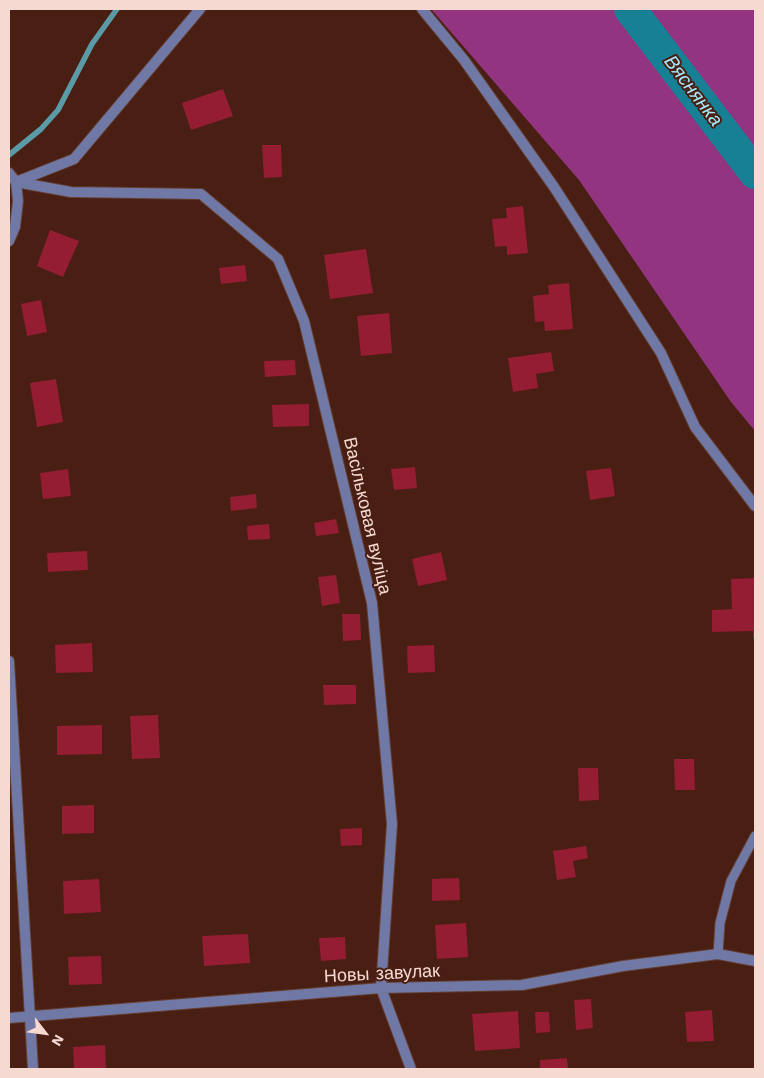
<!DOCTYPE html>
<html>
<head>
<meta charset="utf-8">
<style>
	body { margin:0 }
	#map { position:relative; width:764px; height:1078px; overflow:hidden; background:#491f13; font-family:"Work Sans",sans-serif }
	canvas { display:block }
	.frame { position:absolute; inset:0; border:10px solid #f6d9d1; pointer-events:none }
	.north { position:absolute; left:20px; top:1008px; width:50px; height:50px; -webkit-text-stroke:4px #491f13; paint-order:stroke; rotate:120deg; font-size:14px; font-weight:700; line-height:20px; text-align:center; color:#f6d9d1 }
	.north::after { content:''; display:block; margin:auto; width:18px; height:22px; background:#f6d9d1; clip-path:polygon(50% 0,100% 100%,50% 72%,0 100%) }
</style>
</head>
<body>
<div id="map">
<canvas width="764" height="1078"></canvas>
<div class="frame"></div>
<div class="north">N</div>
</div>
<script>
const context = document.querySelector('canvas').getContext('2d');
context.lineJoin = 'round';
function paint(path, color) { context.fillStyle = color; context.fill(path, 'evenodd'); }
const shape = rows => new Path2D(rows.map(r => 'M' + r).join(''));
function trace(path, color, width, dash) { context.strokeStyle = color; context.lineWidth = width; context.lineCap = dash ? 'butt' : 'round'; context.setLineDash(dash || []); context.stroke(path); }
function drawText(font, color, halo, rows, align = 'center') {
  context.font = font + ' "Work Sans",sans-serif'; context.lineWidth = 4; context.setLineDash([]); context.textBaseline = 'middle'; context.strokeStyle = halo; context.fillStyle = color; for (const [text, x, y, turn = 0] of rows) {
    context.save(); context.translate(x, y); context.rotate((+turn || 0) * Math.PI / 180); context.textAlign = isNaN(turn) ? turn : align; if (halo) context.strokeText(text, 0, 0); context.fillText(text, 0, 0); context.restore();
  }
}
paint(shape([
	[431,9,755,9,755,431,731,402,579,180]
]), '#92347f');
trace(shape([
	[9,155,41,129,58,110,92,44,117,9]
]), '#5b9ba7', 5.5);
trace(shape([
	[630,9,755,173]
]), '#188095', 32);
paint(shape([
	[223,89,233,116,191,130,182,103],
	[262,145,281,145,282,177,264,178],
	[523,206,528,253,507,255,507,246,495,247,492,219,507,218,506,208],
	[50,230,79,241,63,277,37,266],
	[366,249,373,293,330,299,324,255],
	[245,265,247,281,221,284,219,268],
	[569,283,573,329,545,331,544,321,535,322,533,296,549,294,548,285],
	[41,300,47,332,27,336,21,304],
	[389,313,392,353,361,356,357,316],
	[551,352,554,371,536,374,538,388,513,392,508,358],
	[295,360,296,375,265,377,264,361],
	[56,379,63,422,37,427,30,383],
	[309,404,309,426,273,427,272,405],
	[415,467,417,488,394,490,391,469],
	[611,468,615,496,590,500,586,471],
	[68,469,71,496,43,499,40,473],
	[256,494,257,508,231,511,230,497],
	[336,519,339,533,316,536,314,523],
	[269,524,270,539,248,540,247,526],
	[87,551,88,570,48,572,47,553],
	[441,552,447,580,418,586,412,559],
	[336,575,340,603,322,606,318,577],
	[755,578,755,639,753,639,753,631,712,632,712,610,732,609,731,579],
	[342,614,360,614,361,640,343,641],
	[92,643,93,672,56,673,55,645],
	[434,645,435,672,408,673,407,646],
	[323,685,356,685,356,704,324,705],
	[158,715,160,758,132,759,130,716],
	[102,725,102,754,57,755,57,726],
	[674,759,694,759,695,790,675,790],
	[578,768,598,768,599,800,579,801],
	[94,805,94,833,62,834,62,806],
	[362,828,362,845,341,846,340,829],
	[586,846,588,858,573,861,576,877,557,880,553,851],
	[459,878,460,900,432,901,432,879],
	[99,879,101,912,64,914,63,881],
	[466,923,468,957,437,959,435,925],
	[248,934,250,963,204,966,202,936],
	[345,937,346,959,321,961,319,938],
	[101,956,102,984,69,985,68,957],
	[591,999,593,1028,576,1030,574,1000],
	[712,1010,714,1041,687,1042,685,1012],
	[518,1011,520,1048,475,1051,472,1014],
	[535,1012,549,1012,550,1032,536,1033],
	[105,1045,106,1069,74,1069,73,1047],
	[567,1058,568,1069,540,1069,540,1060]
]), '#941c33');
const lane = shape([
	[718,954,720,923,731,881,755,836]
]);
const street = shape([
	[422,9,464,60,554,187,661,353,695,427,755,506],
	[9,173,16,182],
	[16,182,71,192,201,194,278,259,304,321,372,603,392,824,381,988,411,1069],
	[16,182,74,159,200,9],
	[9,241,15,227,18,201,16,182],
	[9,661,33,1069],
	[9,1018,381,988,522,985,623,966,718,954,755,961]
]);
trace(lane, '#653d31', 11);
trace(street, '#653d31', 12);
trace(lane, '#7078a5', 9);
trace(street, '#7078a5', 10);
drawText('18px', '#f6d9d1', '#491f13', [
	["Васільковая вуліца",367,516,77],
	["Новы завулак",382,974,-3]
]);
drawText('italic 19px', '#a6ecfe', '#491f13', [
	["Вяснянка",693,91,53]
]);
</script>
</body>
</html>
